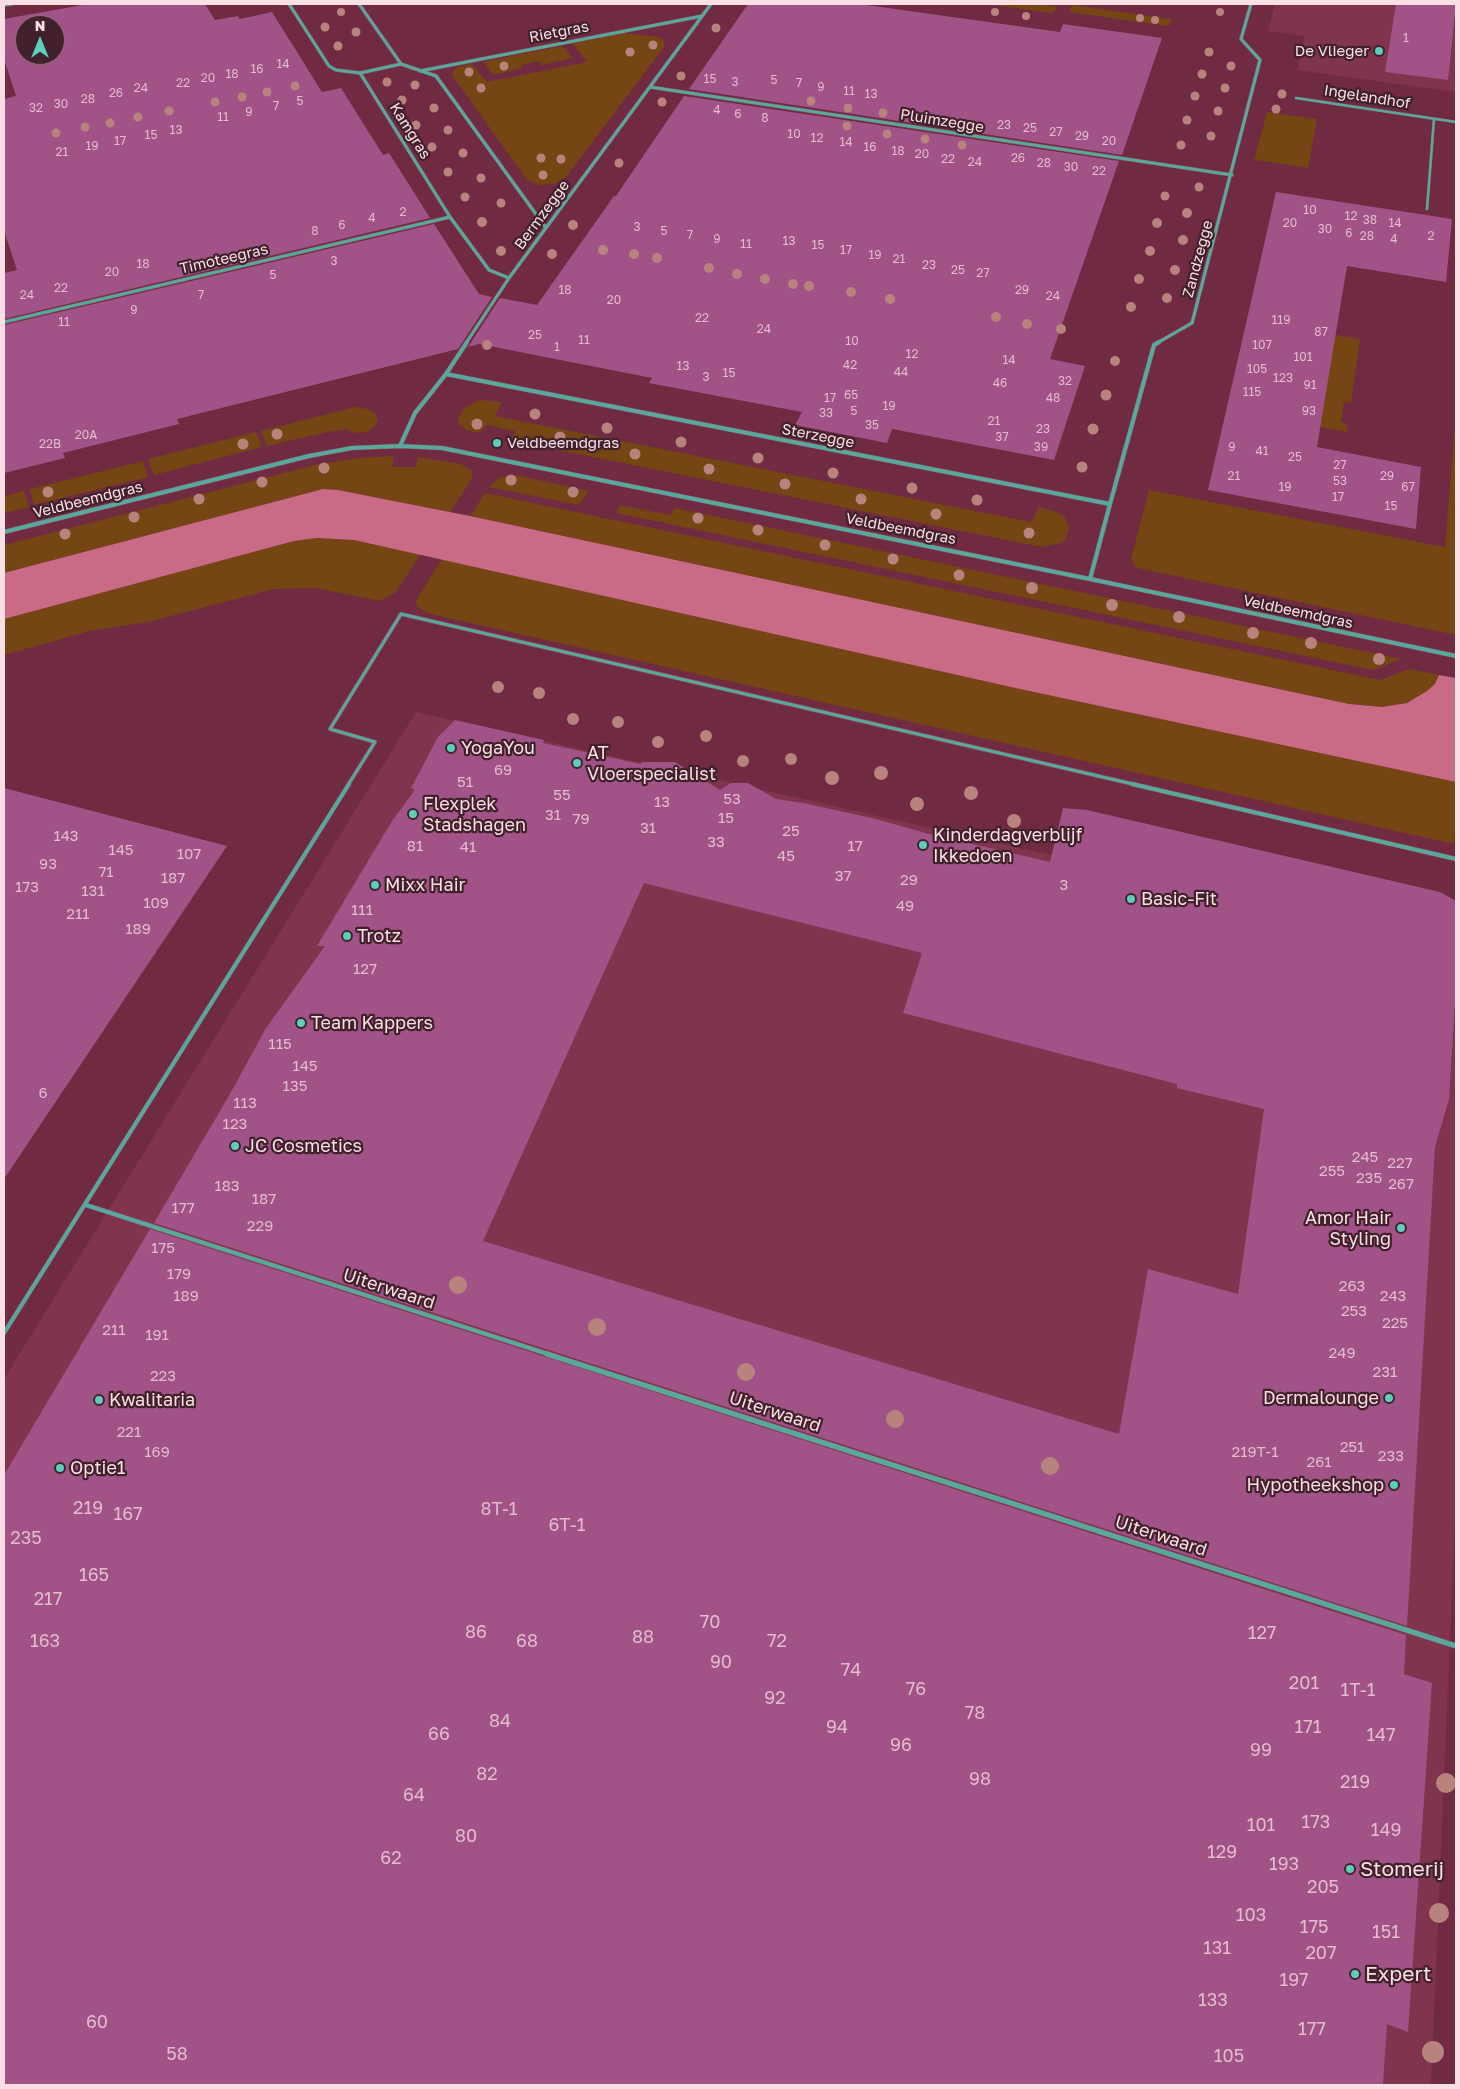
<!DOCTYPE html>
<html>
<head>
<meta charset="utf-8">
<style>
	body { margin:0 }
	#map { position:relative; width:1460px; height:2089px; overflow:hidden; background:#702a42; font-family:"Golos Text",sans-serif }
	canvas { display:block }
	.frame { position:absolute; inset:0; border:5px solid #fadfe5; pointer-events:none }
	.north { position:absolute; left:15px; top:15px; width:50px; height:50px; box-sizing:border-box; background:#41212b; border:1px solid #8b6d75; border-radius:50%; rotate:0deg; font-size:14px; font-weight:700; line-height:20px; text-align:center; color:#fadfe5 }
	.north::after { content:''; display:block; margin:auto; width:18px; height:22px; background:#5bcebc; clip-path:polygon(50% 0,100% 100%,50% 72%,0 100%) }
</style>
</head>
<body>
<div id="map">
<canvas width="1460" height="2089"></canvas>
<div class="frame"></div>
<div class="north">N</div>
</div>
<script>
const context = document.querySelector('canvas').getContext('2d');
context.lineJoin = 'round';
function paint(path, color) { context.fillStyle = color; context.fill(path, 'evenodd'); }
const shape = rows => new Path2D(rows.map(r => 'M' + r).join(''));
function trace(path, color, width, dash) { context.strokeStyle = color; context.lineWidth = width; context.lineCap = dash ? 'butt' : 'round'; context.setLineDash(dash || []); context.stroke(path); }
function drawText(font, color, halo, rows, align = 'center') {
  context.font = font + ' "Golos Text",sans-serif'; context.lineWidth = 4.5; context.setLineDash([]); context.textBaseline = 'middle'; context.strokeStyle = halo; context.fillStyle = color; for (const [text, x, y, turn = 0] of rows) {
    context.save(); context.translate(x, y); context.rotate((+turn || 0) * Math.PI / 180); context.textAlign = isNaN(turn) ? turn : align; if (halo) context.strokeText(text, 0, 0); context.fillText(text, 0, 0); context.restore();
  }
}
paint(shape([
	[1275,4,1456,4,1456,92,1297,70,1305,36,1268,31],
	[416,712,1456,946,1456,1497,1431,2085,4,2085,4,1379]
]), '#80344e');
paint(shape([
	[986,4,1039,4,1057,7,1054,12,1051,13],
	[1072,5,1170,19,1172,20,1170,25,1168,26,1069,12],
	[624,33,658,37,664,41,664,47,566,177,554,184,539,185,527,180,452,75,453,71,457,67,472,64,487,82,587,62,572,43],
	[562,46,573,58,542,65,539,61,521,65,523,68,493,75,483,62],
	[1267,112,1317,119,1308,168,1254,160],
	[1335,335,1360,339,1351,403,1344,402,1341,422,1347,424,1347,432,1320,427],
	[480,400,502,402,495,416,1031,522,1039,507,1060,513,1066,519,1069,528,1066,539,1061,543,1041,547,513,441,511,439,516,432,514,431,487,425,479,433,466,430,459,424,458,418,467,406],
	[355,407,368,409,376,414,378,420,374,427,366,432,355,433,347,429,328,432,267,446,261,431],
	[1456,413,1456,635,1137,568,1131,559,1149,490,1445,547],
	[256,432,262,447,154,475,148,459],
	[394,456,392,467,416,467,418,457,461,464,472,471,472,479,450,512,338,490,319,490,4,573,4,545,319,464,358,458],
	[143,461,148,477,34,505,30,489],
	[515,475,589,491,579,505,489,487,500,477],
	[24,491,29,507,4,513,4,496],
	[485,493,1380,680,1409,669,1439,675,1435,684,1427,691,1407,703,1382,707,1349,704,470,516],
	[620,505,670,515,675,508,1402,659,1373,670,616,513],
	[317,538,354,540,421,554,395,593,380,601,316,588,274,589,148,622,90,631,4,655,4,619,294,541],
	[442,559,1020,689,1456,782,1456,825,1454,844,426,613,418,607,416,603,418,597]
]), '#754513');
paint(shape([
	[323,489,338,490,470,516,1349,704,1382,707,1407,703,1427,691,1435,684,1439,675,1456,678,1456,782,1020,689,354,540,317,538,294,541,4,619,4,573]
]), '#c96a87');
paint(shape([
	[88,4,205,4,215,20,238,16,240,19,272,12,322,92,341,88,383,155,389,153,430,218,4,319,4,273,17,270,4,231,4,99,16,96,4,59,4,19],
	[25,25,55,25,55,55,25,55],
	[748,4,859,4,1060,32,1063,24,1162,38,1122,155,689,89],
	[1396,4,1456,4,1448,80,1385,72],
	[684,96,1119,161,1050,359,1085,366,1054,460,892,429,887,443,795,425,802,412,649,383,652,378,479,344,468,347,500,298,537,305,614,196,616,196],
	[1276,192,1452,219,1446,282,1347,266,1317,447,1421,467,1416,529,1208,490],
	[434,224,479,294,492,297,458,349,177,419,179,424,63,453,65,458,4,473,4,325],
	[455,720,544,740,543,743,641,764,642,762,675,762,720,790,731,783,748,783,776,799,803,803,876,819,925,833,1050,862,1063,808,1087,810,1440,892,1456,901,1456,988,1449,1099,1435,1147,1407,1626,154,1223,230,1094,266,1028,325,946,317,946,392,821,415,790,411,788,438,737],
	[644,883,922,953,903,1013,1177,1084,1177,1088,1264,1109,1238,1294,1148,1269,1119,1434,483,1241],
	[4,788,227,846,4,1179],
	[150,1229,1406,1635,1404,1674,1432,1683,1408,2032,1387,2024,1383,2085,4,2085,4,1475]
]), '#a15287');
const laneFar3 = shape([
	[1296,98,1456,122],
	[1427,209,1434,119]
]);
const laneFar2 = shape([
	[348,785,375,742,330,729,401,614,1137,785]
]);
const laneFar1 = shape([
	[1132,784,1456,859],
	[86,1205,551,1355],
	[4,1333,349,784]
]);
const lane = shape([
	[547,1354,1456,1646]
]);
const streetFar1 = shape([
	[289,4,329,66,336,70,360,73,450,217,489,270,509,278],
	[359,4,401,64,436,76,546,228],
	[4,5,12,4],
	[420,71,702,16],
	[360,73,401,64],
	[650,87,1232,175],
	[4,322,450,217],
	[466,343,509,278,711,4],
	[1157,343,1192,323,1260,60,1241,39,1251,4]
]);
const street = shape([
	[446,374,1110,504,1090,579],
	[400,446,415,413,446,374,467,342],
	[1110,504,1154,345,1159,342],
	[4,532,309,456,352,448,400,446,442,448,1090,579,1456,656]
]);
trace(laneFar3, '#894b5f', 3);
trace(laneFar2, '#894b5f', 4.5);
trace(laneFar1, '#894b5f', 5);
trace(lane, '#894b5f', 6);
trace(streetFar1, '#894b5f', 4);
trace(street, '#894b5f', 5);
trace(laneFar3, '#58a89b', 2.5);
trace(laneFar2, '#58a89b', 3);
trace(laneFar1, '#58a89b', 4);
trace(lane, '#58a89b', 5);
trace(streetFar1, '#58a89b', 3);
trace(street, '#58a89b', 4);
context.fillStyle = '#b8837c';
for (const [x, y, r] of [
	[341,12,4],
	[995,12,4],
	[1220,12,4],
	[1026,16,4],
	[1140,18,4],
	[1155,20,4],
	[325,27,4.5],
	[716,28,4.5],
	[356,32,4.5],
	[653,45,4.5],
	[338,46,4.5],
	[630,52,4.5],
	[1209,52,4.5],
	[504,66,4.5],
	[1231,66,4.5],
	[469,72,4.5],
	[1202,74,4.5],
	[681,76,4.5],
	[387,82,4.5],
	[415,85,4.5],
	[295,86,4.5],
	[481,88,4.5],
	[1225,88,4.5],
	[267,92,4.5],
	[1282,94,4.5],
	[1195,96,4.5],
	[242,97,4.5],
	[402,100,4.5],
	[811,101,4.5],
	[215,102,4.5],
	[662,102,4.5],
	[434,108,4.5],
	[848,108,4.5],
	[1276,109,4.5],
	[169,111,4.5],
	[1218,111,4.5],
	[883,113,4.5],
	[138,117,4.5],
	[919,118,4.5],
	[1187,120,4.5],
	[110,123,4.5],
	[416,125,4.5],
	[847,126,4.5],
	[85,127,4.5],
	[448,130,4.5],
	[56,133,4.5],
	[887,134,4.5],
	[1211,136,4.5],
	[925,139,4.5],
	[962,145,4.5],
	[1181,145,4.5],
	[432,147,4.5],
	[463,153,4.5],
	[541,158,4.5],
	[561,159,4.5],
	[619,163,4.5],
	[448,172,4.5],
	[543,175,4.5],
	[481,178,4.5],
	[1199,187,4.5],
	[1165,196,4.5],
	[465,197,4.5],
	[501,203,4.5],
	[1187,213,5],
	[482,222,5],
	[1157,223,5],
	[573,225,5],
	[1183,240,5],
	[603,250,5],
	[501,251,5],
	[1150,251,5],
	[552,254,5],
	[634,254,5],
	[657,258,5],
	[709,268,5],
	[1175,270,5],
	[737,274,5],
	[765,279,5],
	[1139,279,5],
	[793,284,5],
	[809,286,5],
	[851,292,5],
	[1167,298,5],
	[890,299,5],
	[1131,307,5],
	[996,317,5],
	[1027,324,5],
	[1061,329,5],
	[487,345,5],
	[1115,361,5],
	[1106,395,5.5],
	[535,414,5.5],
	[477,424,5.5],
	[607,428,5.5],
	[1093,429,5.5],
	[277,434,5.5],
	[560,437,5.5],
	[681,442,5.5],
	[243,444,5.5],
	[635,454,5.5],
	[758,458,5.5],
	[1082,467,5.5],
	[324,468,5.5],
	[709,469,5.5],
	[833,473,5.5],
	[511,480,5.5],
	[262,482,5.5],
	[785,484,5.5],
	[912,488,5.5],
	[48,492,5.5],
	[573,492,5.5],
	[199,499,5.5],
	[861,499,5.5],
	[977,500,5.5],
	[936,514,5.5],
	[134,517,5.5],
	[698,518,5.5],
	[758,530,5.5],
	[1029,533,5.5],
	[65,534,5.5],
	[825,545,5.5],
	[893,559,5.5],
	[959,575,5.5],
	[1032,588,6],
	[1112,605,6],
	[1179,617,6],
	[1253,633,6],
	[1311,643,6],
	[1379,659,6],
	[498,687,6],
	[539,693,6],
	[573,719,6],
	[618,722,6],
	[706,736,6],
	[658,742,6],
	[791,759,6],
	[743,761,6],
	[881,773,7],
	[832,778,7],
	[971,793,7],
	[917,804,7],
	[1014,821,7],
	[458,1285,9],
	[597,1327,9],
	[746,1372,9],
	[895,1419,9],
	[1050,1466,9],
	[1446,1783,10],
	[1439,1913,10],
	[1433,2052,11]
]) { context.beginPath(); context.arc(x, y, r, 0, 2 * Math.PI); context.fill(); }
for (const [x, y, r, color] of [
	[1379,51,5,"#5bcebc"],
	[497,443,5,"#5bcebc"],
	[451,748,5,"#5bcebc"],
	[577,763,5,"#5bcebc"],
	[413,814,5,"#5bcebc"],
	[923,845,5,"#5bcebc"],
	[375,885,5,"#5bcebc"],
	[1131,899,5,"#5bcebc"],
	[347,936,5,"#5bcebc"],
	[301,1023,5,"#5bcebc"],
	[235,1146,5,"#5bcebc"],
	[1401,1228,5,"#5bcebc"],
	[1389,1398,5,"#5bcebc"],
	[99,1400,5,"#5bcebc"],
	[60,1468,5,"#5bcebc"],
	[1394,1485,5,"#5bcebc"],
	[1350,1869,5,"#5bcebc"],
	[1355,1974,5,"#5bcebc"]
]) { const dot = new Path2D(); dot.arc(x, y, r, 0, 2 * Math.PI); context.fillStyle = color; context.fill(dot); trace(dot, '#41212b', 2); }
drawText('12px', '#e4bcce', null, [
	["1",1406,38],
	["14",283,64],
	["16",257,69],
	["18",232,74],
	["20",208,78],
	["15",710,79],
	["5",774,80],
	["3",735,82],
	["22",183,83],
	["7",799,83],
	["9",821,87],
	["24",141,88],
	["11",849,91],
	["26",116,93],
	["13",871,94],
	["28",88,99],
	["5",300,101],
	["30",61,104],
	["7",276,106],
	["32",36,108],
	["4",717,110],
	["9",249,112],
	["6",738,114],
	["11",223,117],
	["8",765,118],
	["23",1004,125],
	["25",1030,128],
	["13",176,130],
	["27",1056,132],
	["10",794,134],
	["15",151,135],
	["29",1082,136],
	["12",817,138],
	["17",120,141],
	["20",1109,141],
	["14",846,142],
	["19",92,146],
	["16",870,147],
	["18",898,151],
	["21",62,152],
	["20",922,154],
	["26",1018,158],
	["22",948,159],
	["24",975,162],
	["28",1044,163],
	["30",1071,167],
	["22",1099,171],
	["10",1310,210],
	["2",403,212],
	["12",1351,216],
	["4",372,218],
	["38",1370,220],
	["20",1290,223],
	["14",1395,223],
	["6",342,225],
	["3",637,227],
	["30",1325,229],
	["8",315,231],
	["5",664,231],
	["6",1349,233],
	["7",690,235],
	["28",1367,236],
	["2",1431,236],
	["9",717,239],
	["4",1394,239],
	["13",789,241],
	["11",746,244],
	["15",818,245],
	["17",846,250],
	["19",875,255],
	["21",899,259],
	["3",334,261],
	["18",143,264],
	["23",929,265],
	["25",958,270],
	["20",112,272],
	["27",983,273],
	["5",273,275],
	["22",61,288],
	["18",565,290],
	["29",1022,290],
	["24",27,295],
	["7",201,295],
	["24",1053,296],
	["20",614,300],
	["9",134,310],
	["22",702,318],
	["119",1281,320],
	["11",64,322],
	["24",764,329],
	["87",1321,332],
	["25",535,335],
	["11",584,340],
	["10",852,341],
	["107",1262,345],
	["1",557,347],
	["12",912,354],
	["101",1303,357],
	["14",1009,360],
	["42",850,365],
	["13",683,366],
	["105",1257,369],
	["44",901,372],
	["15",729,373],
	["3",706,377],
	["123",1283,378],
	["32",1065,381],
	["46",1000,383],
	["91",1310,385],
	["115",1252,392],
	["65",851,395],
	["17",830,398],
	["48",1053,398],
	["19",889,406],
	["5",854,411],
	["93",1309,411],
	["33",826,413],
	["21",994,421],
	["35",872,425],
	["23",1043,429],
	["20A",86,435],
	["37",1002,437],
	["22B",50,444],
	["39",1041,447],
	["9",1232,447],
	["41",1262,451],
	["25",1295,457],
	["27",1340,465],
	["21",1234,476],
	["29",1387,476],
	["53",1340,481],
	["19",1285,487],
	["67",1408,487],
	["17",1338,497],
	["15",1391,506]
]);
drawText('15px', '#fadfe5', '#41212b', [
	["Rietgras",559,32,-11],
	["Ingelandhof",1367,97,9],
	["Pluimzegge",942,121,9],
	["Kamgras",410,131,58],
	["Bermzegge",542,215,-54],
	["Timoteegras",224,259,-13],
	["Zandzegge",1198,259,-75],
	["Sterzegge",818,436,11],
	["Veldbeemdgras",88,500,-14],
	["Veldbeemdgras",901,529,11],
	["Veldbeemdgras",1298,612,12]
]);
drawText('15px', '#fadfe5', '#41212b', [
	["De Vlieger",1369,51],
	["Veldbeemdgras",507,443,"left"]
], 'right');
drawText('15px', '#e4bcce', null, [
	["69",503,770],
	["51",465,782],
	["55",562,795],
	["53",732,799],
	["13",662,802],
	["31",553,815],
	["15",726,818],
	["79",581,819],
	["31",648,828],
	["25",791,831],
	["143",66,836],
	["33",716,842],
	["81",415,846],
	["17",855,846],
	["41",468,847],
	["145",121,850],
	["107",189,854],
	["45",786,856],
	["93",48,864],
	["71",106,872],
	["37",843,876],
	["187",173,878],
	["29",909,880],
	["3",1064,885],
	["173",27,887],
	["131",93,891],
	["109",156,903],
	["49",905,906],
	["111",362,910],
	["211",78,914],
	["189",138,929],
	["127",365,969],
	["115",280,1044],
	["145",305,1066],
	["135",295,1086],
	["6",43,1093],
	["113",245,1103],
	["123",235,1124],
	["245",1365,1157],
	["227",1400,1163],
	["255",1332,1171],
	["235",1369,1178],
	["267",1401,1184],
	["183",227,1186],
	["187",264,1199],
	["177",183,1208],
	["229",260,1226],
	["175",163,1248],
	["179",179,1274],
	["263",1352,1286],
	["189",186,1296],
	["243",1393,1296],
	["253",1354,1311],
	["225",1395,1323],
	["211",114,1330],
	["191",157,1335],
	["249",1342,1353],
	["231",1385,1372],
	["223",163,1376],
	["221",129,1432],
	["251",1352,1447],
	["169",157,1452],
	["219T-1",1255,1452],
	["233",1391,1456],
	["261",1319,1462]
]);
drawText('18px', '#fadfe5', '#41212b', [
	["YogaYou",461,748],
	["AT",587,753],
	["Vloerspecialist",587,774],
	["Flexplek",423,804],
	["Stadshagen",423,825],
	["Kinderdagverblijf",933,835],
	["Ikkedoen",933,856],
	["Mixx Hair",385,885],
	["Basic-Fit",1141,899],
	["Trotz",357,936],
	["Team Kappers",311,1023],
	["JC Cosmetics",245,1146],
	["Amor Hair",1391,1218,"right"],
	["Styling",1391,1239,"right"],
	["Dermalounge",1379,1398,"right"],
	["Kwalitaria",109,1400],
	["Optie1",70,1468],
	["Hypotheekshop",1384,1485,"right"]
], 'left');
drawText('18px', '#fadfe5', '#41212b', [
	["Uiterwaard",389,1289,18],
	["Uiterwaard",775,1412,18],
	["Uiterwaard",1161,1536,18]
]);
drawText('18px', '#e4bcce', null, [
	["219",88,1508],
	["8T-1",499,1509],
	["167",128,1514],
	["6T-1",567,1525],
	["235",26,1538],
	["165",94,1575],
	["217",48,1599],
	["70",710,1622],
	["86",476,1632],
	["127",1262,1633],
	["88",643,1637],
	["163",45,1641],
	["68",527,1641],
	["72",777,1641],
	["90",721,1662],
	["74",851,1670],
	["201",1304,1683],
	["76",916,1689],
	["1T-1",1358,1690],
	["92",775,1698],
	["78",975,1713],
	["84",500,1721],
	["94",837,1727],
	["171",1308,1727],
	["66",439,1734],
	["147",1381,1735],
	["96",901,1745],
	["99",1261,1750],
	["82",487,1774],
	["98",980,1779],
	["219",1355,1782],
	["64",414,1795],
	["173",1316,1822],
	["101",1261,1825],
	["149",1386,1830],
	["80",466,1836],
	["129",1222,1852],
	["62",391,1858],
	["193",1284,1864],
	["205",1323,1887],
	["103",1251,1915],
	["175",1314,1927],
	["151",1386,1932],
	["131",1217,1948],
	["207",1321,1953],
	["197",1294,1980],
	["133",1213,2000],
	["60",97,2022],
	["177",1312,2029],
	["58",177,2054],
	["105",1229,2056]
]);
drawText('21px', '#fadfe5', '#41212b', [
	["Stomerij",1360,1869],
	["Expert",1365,1974]
], 'left');
</script>
</body>
</html>
